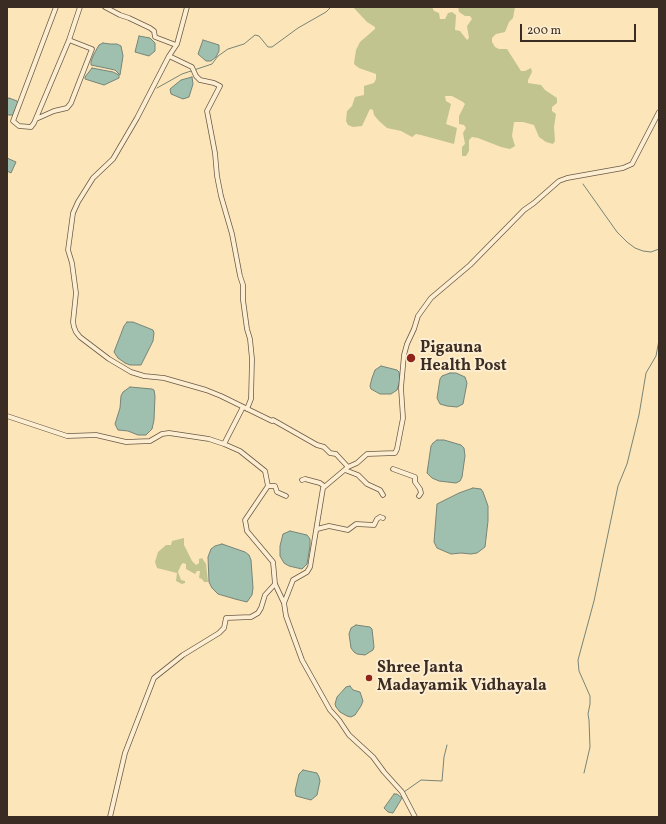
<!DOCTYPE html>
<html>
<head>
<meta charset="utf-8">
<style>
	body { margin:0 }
	#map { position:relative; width:666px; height:824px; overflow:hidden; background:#fce5b8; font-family:Vollkorn,serif }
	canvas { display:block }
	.frame { position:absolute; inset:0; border:8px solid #3a2c22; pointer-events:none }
	.scale { position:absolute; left:520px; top:24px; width:116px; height:18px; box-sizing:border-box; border:2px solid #3a2c22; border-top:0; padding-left:5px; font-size:12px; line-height:14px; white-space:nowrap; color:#3a2c22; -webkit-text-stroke:3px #fdeed1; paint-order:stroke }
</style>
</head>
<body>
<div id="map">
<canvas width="666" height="824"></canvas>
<div class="frame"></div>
<div class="scale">200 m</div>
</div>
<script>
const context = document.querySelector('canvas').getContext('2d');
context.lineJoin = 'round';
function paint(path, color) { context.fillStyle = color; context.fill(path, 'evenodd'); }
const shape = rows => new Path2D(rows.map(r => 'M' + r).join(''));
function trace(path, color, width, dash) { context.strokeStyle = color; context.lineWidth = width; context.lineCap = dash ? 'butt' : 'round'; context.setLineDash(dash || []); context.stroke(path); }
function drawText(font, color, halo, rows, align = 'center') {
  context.font = font + ' Vollkorn,serif'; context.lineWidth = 4; context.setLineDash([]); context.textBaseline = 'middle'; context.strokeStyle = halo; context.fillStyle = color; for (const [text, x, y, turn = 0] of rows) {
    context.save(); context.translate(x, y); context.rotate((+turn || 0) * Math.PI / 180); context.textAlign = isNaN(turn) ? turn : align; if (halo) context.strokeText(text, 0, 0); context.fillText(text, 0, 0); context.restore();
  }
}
paint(shape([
	[353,7,432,7,434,11,439,13,440,19,445,19,448,13,452,12,456,15,455,30,460,31,467,40,469,38,467,26,472,19,470,16,465,16,459,12,458,7,515,7,513,18,509,22,505,32,496,34,492,38,492,42,495,47,499,49,507,49,521,71,525,71,531,68,532,72,528,80,528,83,541,85,545,90,557,98,557,103,552,107,552,111,556,114,554,127,555,141,553,144,546,142,539,137,534,125,523,122,514,122,512,136,515,146,510,149,501,147,478,138,472,137,469,140,469,151,466,156,462,156,462,147,465,144,463,133,466,128,464,125,459,124,459,116,465,104,463,102,452,96,445,96,446,101,451,104,446,124,457,128,454,144,421,135,416,134,412,137,401,131,387,128,379,121,374,115,373,110,370,109,362,126,353,127,348,125,346,121,347,111,352,106,355,97,364,95,364,86,374,83,376,79,376,74,359,68,355,65,354,63,356,50,360,42,375,29,375,27,367,22],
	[184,538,184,545,192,561,196,565,199,563,199,559,202,558,206,564,208,582,204,582,202,579,199,578,200,571,197,571,195,574,186,569,186,564,183,563,181,565,178,572,181,580,185,581,185,583,182,584,176,581,177,573,157,568,155,562,158,552,166,545,171,545,172,541]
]), '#c1c48e');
const water = shape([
	[139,36,150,38,155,43,155,51,149,56,135,52,139,36],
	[203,40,219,45,219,51,216,57,211,61,206,61,198,54,203,40],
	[103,43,110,44,117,44,121,46,123,56,120,75,115,70,91,65,91,61,94,54,99,45,103,43],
	[92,68,113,72,119,75,119,78,104,85,85,79,85,77,92,68],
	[192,77,193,84,189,97,183,99,171,94,170,89,181,80,192,77],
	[9,98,17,101,18,103,15,115,7,115,7,100,9,98],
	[7,158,16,162,11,173,7,171,7,158],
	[127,322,133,322,153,330,154,333,153,341,141,365,130,365,125,363,118,358,114,352,124,326,127,322],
	[381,366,397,370,399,372,400,381,397,390,391,394,380,394,371,389,370,386,372,378,375,370,381,366],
	[450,373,456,373,465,377,467,383,463,404,457,407,447,406,440,404,437,398,440,379,442,376,450,373],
	[130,387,152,389,154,390,155,396,154,420,152,429,146,435,138,435,128,431,118,430,115,424,120,408,121,396,123,392,130,387],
	[437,440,444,440,461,445,464,448,465,456,462,477,460,481,456,483,439,481,432,478,427,473,431,446,433,443,437,440],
	[473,488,481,489,483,492,488,506,488,521,485,547,477,553,471,554,461,553,451,554,437,548,434,542,437,504,459,493,473,488],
	[290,531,307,535,310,539,310,546,307,564,302,569,289,566,284,563,280,556,280,546,283,534,290,531],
	[222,544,245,552,249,555,251,560,253,588,252,595,247,602,235,599,218,594,212,588,209,582,208,557,211,549,215,546,222,544],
	[356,625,370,627,372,629,374,647,373,650,365,655,357,654,354,652,351,648,349,634,351,628,356,625],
	[350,686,353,690,360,692,363,701,361,706,355,715,351,717,347,716,340,712,336,707,335,704,337,697,346,687,350,686],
	[303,770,317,773,319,777,320,781,317,795,311,800,296,796,295,791,299,774,303,770],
	[394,794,397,794,402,798,393,813,388,812,384,808,394,794]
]);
paint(water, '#9fbfaf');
trace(water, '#778477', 1);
trace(shape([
	[194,70,212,64,218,56,228,49,244,44,255,35,259,36,268,47,272,47,298,28,326,12,331,7],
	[157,88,182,74,191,71],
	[583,184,617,232,627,242,635,248,643,251,651,252,659,249],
	[584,773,590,747,589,720,588,714,590,704,590,696,579,671,578,660,594,601,618,486,627,464,639,415,646,373,656,356,659,340],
	[404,792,421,780,442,781,444,757,447,745]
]), '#778477', 1);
const street = shape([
	[56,7,13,121,19,126,31,127,34,123,69,40,80,7],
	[105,7,120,15,129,18,150,28,154,31,155,37,176,45],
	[187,7,177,44,169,56,137,118,113,159,93,178,78,202,73,213,68,250,72,263,76,293,73,322,74,327,76,332,80,337,109,359,131,372,144,376,164,378,206,390,221,396,272,421,273,420,317,445,324,447,330,453,336,454,348,467],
	[169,56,192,67,196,76,200,80,214,83,220,86,207,111,215,153,217,176,221,196,232,234,240,276,243,285,243,300,247,329,250,339,252,359,251,399,247,409],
	[36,119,54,111,67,108,71,103,92,49,69,40],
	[7,416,67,436,96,435,126,442,150,441,162,434,169,433,209,439,224,444,243,407],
	[224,444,240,451,265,471,268,486,245,520,247,531,273,562,275,584,284,603,286,616,302,660,330,710,339,720,349,735,373,757,384,772,402,792,415,817],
	[393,469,415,477,415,482,420,489,421,493,419,496],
	[345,470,358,475,367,484,380,490,383,495],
	[302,480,305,479,320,483,324,486],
	[268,486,275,486,277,492,286,496],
	[317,529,329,526,348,530,356,524,374,525,377,519,380,517,383,518],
	[284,603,293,580,307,572,310,567,323,488,348,467,357,463,367,454,395,453,397,449,403,418,401,388,404,355,407,344,414,329,418,316,431,298,470,265,524,210,534,203,559,181,567,178,623,168,632,164,659,112],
	[110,817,125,753,154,678,183,655,219,633,224,628,226,618,251,617,258,613,261,608,265,595,275,584]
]);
trace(street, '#6a5a48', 5.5);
trace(street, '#fdeed1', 4);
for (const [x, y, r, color] of [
	[411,358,5,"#8f2418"],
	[369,678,4,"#8f2418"]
]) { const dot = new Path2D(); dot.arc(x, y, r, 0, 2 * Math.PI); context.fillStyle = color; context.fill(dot); trace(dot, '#fdeed1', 1.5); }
drawText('bold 16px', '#3a2c22', '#fdeed1', [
	["Pigauna",420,349],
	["Health Post",420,367],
	["Shree Janta",377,669],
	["Madayamik Vidhayala",377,687]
], 'left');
</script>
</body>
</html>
